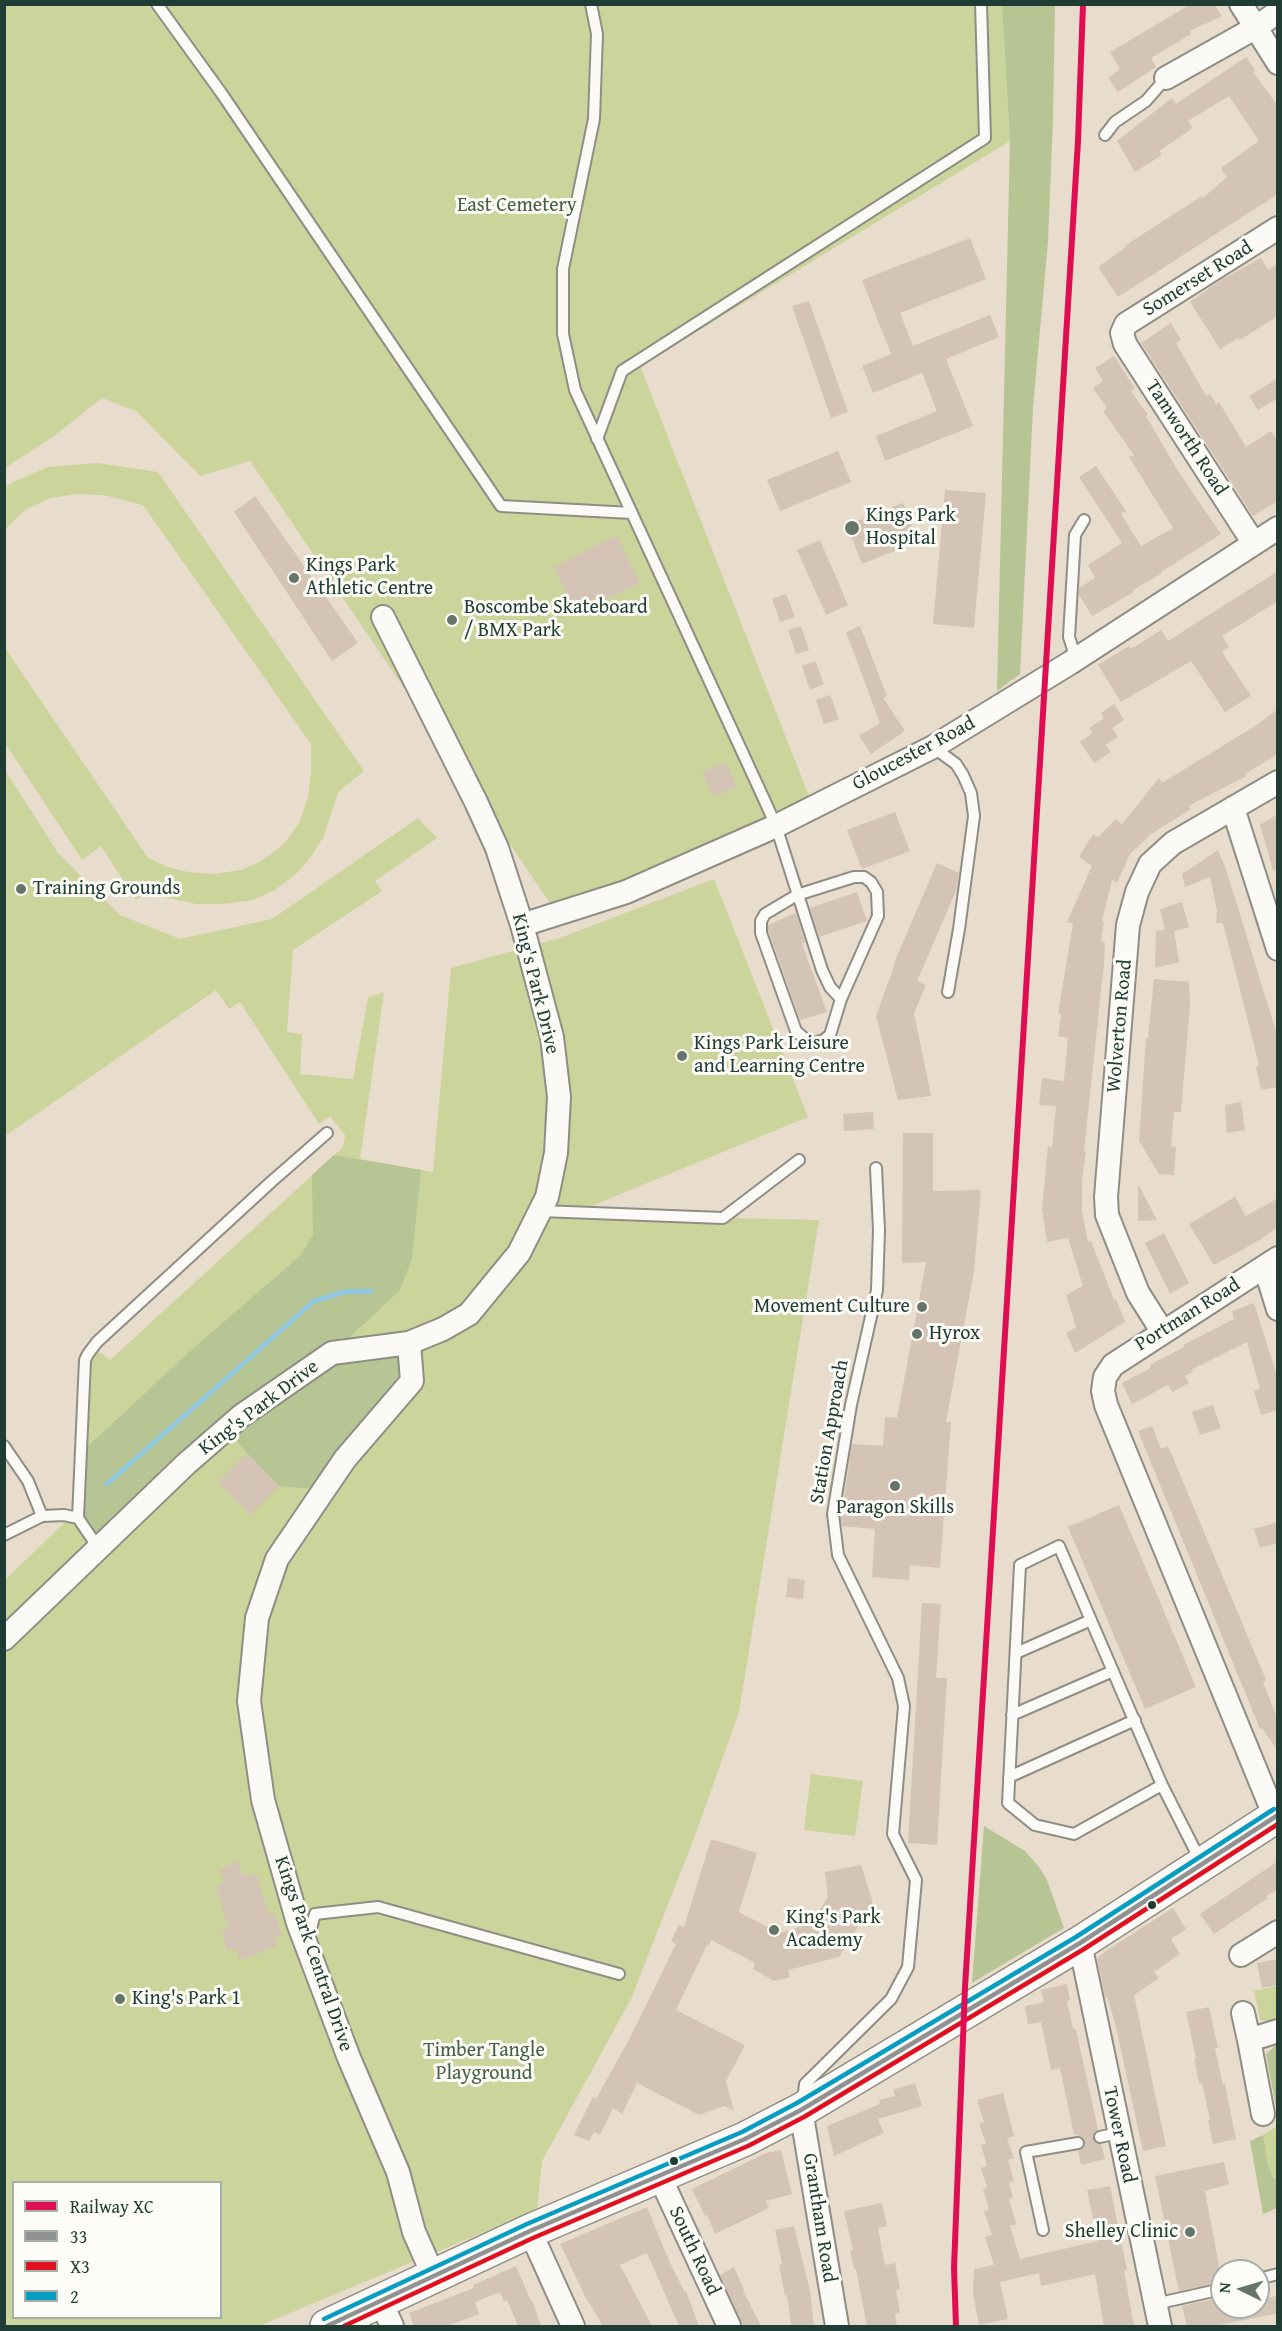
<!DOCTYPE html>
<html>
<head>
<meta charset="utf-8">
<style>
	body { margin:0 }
	#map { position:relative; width:1282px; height:2331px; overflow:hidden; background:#e8dccc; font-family:"Gentium Book Plus",serif }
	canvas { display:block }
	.frame { position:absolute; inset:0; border:6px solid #1f3d34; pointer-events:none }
	.legend { position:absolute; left:12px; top:2181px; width:210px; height:138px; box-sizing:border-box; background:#fdfcf7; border:2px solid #a4b0a9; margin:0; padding:8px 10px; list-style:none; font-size:18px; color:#1f3d34 }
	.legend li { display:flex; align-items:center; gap:12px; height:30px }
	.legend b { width:30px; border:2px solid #a4b0a9 }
	.north { position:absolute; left:1210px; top:2259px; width:60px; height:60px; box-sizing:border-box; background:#fdfcf7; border:2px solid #a4b0a9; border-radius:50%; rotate:275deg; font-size:16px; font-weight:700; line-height:24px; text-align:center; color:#1f3d34 }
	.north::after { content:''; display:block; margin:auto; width:21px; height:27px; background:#657569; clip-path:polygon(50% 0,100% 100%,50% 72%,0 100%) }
</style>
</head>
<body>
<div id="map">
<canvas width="1282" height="2331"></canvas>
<div class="frame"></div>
<ul class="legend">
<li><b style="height:8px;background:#df0d52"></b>Railway XC</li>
<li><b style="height:8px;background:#909292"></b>33</li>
<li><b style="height:8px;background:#e01021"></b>X3</li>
<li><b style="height:8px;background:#059ec2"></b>2</li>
</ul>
<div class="north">N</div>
</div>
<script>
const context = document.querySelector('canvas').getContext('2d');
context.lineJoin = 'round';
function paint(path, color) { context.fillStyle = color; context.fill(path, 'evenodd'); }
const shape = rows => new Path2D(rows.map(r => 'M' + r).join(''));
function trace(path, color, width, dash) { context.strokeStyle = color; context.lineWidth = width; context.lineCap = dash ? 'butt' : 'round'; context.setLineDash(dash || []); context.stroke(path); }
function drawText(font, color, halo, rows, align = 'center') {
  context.font = font + ' "Gentium Book Plus",serif'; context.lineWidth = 6; context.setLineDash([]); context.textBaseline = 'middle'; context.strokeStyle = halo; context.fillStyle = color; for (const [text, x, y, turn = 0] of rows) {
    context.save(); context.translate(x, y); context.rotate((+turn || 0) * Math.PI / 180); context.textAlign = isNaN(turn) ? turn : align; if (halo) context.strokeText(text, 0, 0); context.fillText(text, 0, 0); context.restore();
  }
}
paint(shape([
	[5,5,1002,5,1010,141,640,366,811,801,707,847,554,909,250,461,200,476,136,411,102,398,54,436,5,468],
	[98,463,158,472,364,771,338,792,324,836,310,858,296,874,275,890,253,900,224,904,196,904,146,893,136,900,101,846,82,860,5,743,5,648,148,858,168,867,188,872,213,874,241,870,263,860,284,844,299,823,308,797,311,772,311,744,143,505,103,495,77,494,50,498,25,510,5,529,5,488,11,483,48,467],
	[5,770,58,853,120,915,180,939,272,919,418,818,437,838,375,881,382,891,293,950,287,1032,302,1034,300,1074,353,1079,368,998,384,992,360,1159,433,1172,451,968,560,938,714,879,808,1117,562,1218,642,1216,819,1220,739,1712,696,1833,631,1999,542,2161,537,2210,259,2326,5,2326,5,1580,65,1522,78,1518,88,1354,101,1353,110,1360,343,1147,345,1135,330,1116,319,1124,240,1002,229,1009,216,990,5,1136],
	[14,2182,220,2182,220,2318,14,2318],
	[811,1774,863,1781,855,1836,804,1830],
	[1277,1986,1277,2018,1266,2022,1260,2019,1254,1991],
	[1277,2126,1277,2180,1273,2179,1268,2165,1263,2135]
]), '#cbd49b');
paint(shape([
	[1002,5,1055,5,1053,118,1048,242,1033,407,1020,674,997,691,1010,141],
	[334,1155,421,1170,412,1258,400,1290,333,1353,409,1343,412,1381,324,1490,279,1486,247,1453,227,1429,99,1549,78,1518,82,1452,188,1353,301,1255,313,1235,312,1175],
	[984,1826,1025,1851,1039,1867,1047,1880,1064,1928,972,1983],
	[1276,2045,1278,2051,1277,2112,1266,2054],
	[1263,2135,1268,2165,1273,2178,1278,2180,1277,2208,1263,2214,1250,2141]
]), '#b7c493');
trace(shape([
	[107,1484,314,1301,344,1292,371,1291]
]), '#90c8e0', 5);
paint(shape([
	[1191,4,1214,4,1222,16,1190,31,1191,34,1151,58,1156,67,1118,92,1108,78,1120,69,1110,52],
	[1246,57,1255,70,1253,72,1278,106,1278,194,1118,297,1098,267,1127,246,1126,245,1202,196,1203,198,1227,177,1221,168,1259,141,1229,96,1188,121,1193,128,1159,151,1162,155,1135,172,1117,141,1172,98,1176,104],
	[970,238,986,279,900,313,913,346,990,315,999,337,946,359,973,426,885,461,876,436,937,411,922,373,873,393,862,366,891,354,862,280],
	[1261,258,1268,270,1278,263,1278,316,1240,340,1238,338,1220,349,1190,302,1221,280],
	[809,301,848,412,831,418,792,306],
	[1171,323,1181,340,1176,343,1206,396,1210,394,1216,404,1219,402,1246,447,1271,431,1278,441,1278,501,1253,516,1141,343],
	[1114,356,1135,389,1131,391,1148,415,1146,416,1178,471,1221,534,1161,572,1162,573,1133,590,1134,592,1092,616,1079,595,1079,588,1095,578,1088,565,1122,543,1079,477,1096,466,1126,511,1121,514,1141,546,1173,528,1129,457,1134,455,1103,411,1107,408,1093,388,1103,381,1095,368],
	[1278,378,1278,398,1258,410,1249,396],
	[838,451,851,482,780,511,767,480],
	[945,490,986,493,974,628,933,624],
	[255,496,358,643,332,661,234,512],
	[903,503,918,542,862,564,847,525],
	[617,535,640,584,575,613,554,567],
	[820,540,848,605,826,615,797,550],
	[1278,571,1278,601,1222,636,1229,647,1222,652,1251,696,1225,712,1191,661,1121,702,1098,665,1129,646,1131,649,1161,630,1168,641],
	[786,594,795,617,780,622,772,599],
	[801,626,809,650,796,654,788,630],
	[860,626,887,696,883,698,905,731,871,754,859,736,880,723,846,632],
	[815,661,824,684,810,690,802,666],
	[830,695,839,719,824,724,816,700],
	[1114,704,1124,720,1112,728,1118,737,1106,745,1111,752,1094,763,1080,742,1093,733,1089,728,1104,718,1101,713],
	[1278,709,1278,754,1245,774,1247,776,1188,806,1191,809,1151,834,1130,854,1117,883,1112,880,1102,921,1104,922,1101,941,1105,943,1104,963,1084,1151,1086,1151,1082,1179,1082,1211,1088,1242,1091,1241,1114,1300,1116,1299,1125,1322,1075,1353,1066,1333,1076,1327,1066,1295,1083,1286,1068,1238,1047,1242,1042,1209,1048,1146,1052,1147,1056,1106,1039,1105,1042,1078,1064,1081,1068,1038,1058,1036,1061,1014,1058,1014,1073,924,1067,922,1092,866,1079,857,1093,834,1098,837,1116,819,1122,824,1159,778,1162,783,1255,726],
	[726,762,737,787,713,797,702,772],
	[895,812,910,851,862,869,847,830],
	[1278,814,1278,869,1273,870,1260,825],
	[1218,850,1226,869,1278,1038,1278,1087,1261,1090,1256,1066,1259,1065,1223,923,1216,923,1217,910,1210,877,1185,887,1182,874],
	[937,863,959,873,956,891,917,981,926,985,914,1013,931,1096,898,1100,876,1016,895,964,894,963],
	[857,892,867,921,819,937,810,908],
	[1182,902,1189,927,1174,931,1179,962,1155,968,1156,931,1165,930,1160,909],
	[796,913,805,942,802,944,827,1012,800,1020,768,930,768,925],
	[1154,979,1189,982,1190,1006,1181,1112,1174,1112,1171,1146,1176,1147,1174,1175,1159,1174,1139,1141,1146,1038,1148,1038],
	[1241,1102,1245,1130,1227,1133,1225,1105],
	[873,1112,874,1129,844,1131,843,1114],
	[903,1133,933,1133,933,1191,981,1190,974,1271,946,1422,951,1422,940,1568,910,1565,909,1580,872,1577,875,1529,842,1526,841,1518,852,1444,883,1446,885,1417,897,1418,926,1262,902,1263],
	[1138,1184,1157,1220,1138,1221],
	[1235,1197,1246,1216,1278,1198,1278,1227,1260,1240,1214,1265,1189,1224],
	[1164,1233,1189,1283,1170,1294,1145,1243],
	[1254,1303,1278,1379,1278,1410,1261,1415,1254,1391,1260,1389,1247,1342,1191,1370,1193,1372,1185,1376,1189,1383,1181,1387,1172,1392,1168,1385,1132,1404,1122,1383,1151,1368,1150,1365,1184,1347,1183,1345,1234,1319,1232,1311],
	[1213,1405,1221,1428,1200,1435,1192,1412],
	[1152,1426,1161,1449,1168,1446,1266,1680,1263,1682,1278,1720,1278,1751,1262,1728,1260,1729,1138,1431],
	[247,1453,279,1486,250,1515,218,1482],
	[1119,1505,1196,1687,1145,1709,1068,1527],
	[1278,1522,1278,1543,1260,1548,1254,1529],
	[788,1578,805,1580,803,1599,786,1597],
	[922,1603,941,1604,936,1678,947,1678,937,1845,908,1843],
	[711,1839,757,1853,739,1912,779,1933,812,1923,828,1897,825,1872,861,1865,873,1903,839,1957,788,1970,790,1977,774,1981,753,1969,755,1963,711,1940,709,1946,707,1945,676,2010,745,2045,726,2081,734,2111,724,2106,699,2115,637,2083,622,2114,613,2108,600,2135,594,2132,589,2141,574,2135,593,2097,596,2099,632,2034,676,1944,671,1941,679,1925,684,1927],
	[238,1861,243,1876,256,1873,269,1915,274,1912,282,1936,274,1938,277,1946,240,1960,236,1949,227,1951,222,1931,228,1928,217,1887,224,1882,220,1870],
	[1278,1861,1278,1889,1266,1896,1268,1898,1214,1934,1200,1914],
	[1173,1908,1186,1929,1171,1939,1180,1954,1154,1972,1159,1978,1134,1995,1166,2146,1143,2151,1115,2023,1107,1996,1105,1997,1098,1962,1098,1958,1107,1950],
	[1278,1959,1278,1985,1262,1988,1257,1963],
	[1067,1984,1070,2000,1067,2001,1073,2029,1076,2029,1098,2130,1095,2132,1093,2138,1095,2142,1101,2144,1105,2159,1081,2165,1078,2151,1083,2148,1085,2141,1081,2136,1074,2134,1060,2068,1051,2070,1041,2022,1028,2024,1025,2006,1044,2002,1041,1990],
	[1209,2007,1218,2048,1215,2048,1223,2085,1225,2084,1236,2139,1213,2144,1208,2120,1210,2120,1202,2083,1199,2084,1194,2059,1196,2058,1186,2012],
	[915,2083,922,2106,878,2119,884,2133,834,2156,827,2126,880,2104,879,2100,895,2096,893,2090],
	[1003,2093,1014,2136,1007,2138,1014,2158,1008,2160,1014,2181,1009,2183,1013,2197,1009,2199,1016,2224,1010,2226,1020,2259,1098,2241,1087,2190,1110,2186,1127,2270,1124,2270,1134,2326,1104,2326,1095,2274,1041,2286,1039,2273,1000,2282,1008,2319,979,2325,973,2293,974,2269,994,2265,985,2237,992,2235,984,2211,989,2209,983,2189,987,2188,981,2168,987,2166,981,2145,986,2144,979,2124,984,2122,977,2100],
	[781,2150,792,2194,766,2201,769,2208,715,2234,707,2215,705,2216,692,2189,766,2153],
	[1224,2162,1229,2184,1205,2191,1222,2282,1179,2291,1155,2176],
	[882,2203,887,2226,878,2228,885,2265,895,2263,900,2289,896,2290,900,2313,895,2314,897,2326,867,2326,856,2269,854,2269,850,2251,853,2250,844,2211],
	[647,2207,670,2263,684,2291,686,2291,699,2326,679,2326,647,2253,620,2265,652,2326,603,2326,586,2298,560,2244],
	[794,2226,810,2291,814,2326,791,2326,787,2295,785,2296,779,2265,782,2264,775,2230],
	[516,2266,531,2301,532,2300,541,2326,518,2326,507,2300,504,2301,500,2292,475,2302,479,2314,447,2326,414,2326,409,2313,474,2288,473,2285],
	[734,2267,744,2290,743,2291,761,2326,742,2326,720,2275],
	[1278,2296,1278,2313,1215,2326,1187,2326,1182,2306,1222,2297,1222,2307,1258,2307,1258,2299]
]), '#d4c4b6');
const lane = shape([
	[157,4,222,94,501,506,632,513],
	[591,4,597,34,594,119,563,269,563,334,575,390,763,797,776,826,822,970,830,987,841,999],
	[1105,135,1115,122,1146,101,1166,78],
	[597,439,622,371,985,138,981,4],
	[1076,659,1069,637,1075,535,1084,520],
	[933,747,956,764,963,775,971,793,974,816,959,929,948,992],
	[854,877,864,877,871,882,877,892,878,916,841,999,830,1035,824,1040,814,1043,805,1039,796,1031,761,933,761,921,765,914,797,895,854,877],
	[541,1211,723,1218,799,1160],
	[4,1446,28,1481,42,1516],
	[4,1535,42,1516,64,1515,78,1518],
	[99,1549,78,1518,85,1360,88,1354,97,1342,271,1182,327,1133],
	[1016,1653,1091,1620],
	[1012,1715,1113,1671],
	[1009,1777,1135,1720],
	[1162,1785,1074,1834,1035,1825,1008,1803,1020,1565,1059,1546,1162,1785,1201,1862],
	[308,1939,315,1914,378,1907,619,1974],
	[803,2101,805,2084,891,1999,908,1967,916,1880,893,1834,904,1706,898,1678,838,1555,833,1514,851,1405,877,1290,879,1230,876,1168],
	[1100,2137,1118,2133],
	[1043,2230,1026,2152,1078,2143],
	[1258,2279,1278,2274],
	[1155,2304,1222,2289]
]);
const street = shape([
	[1241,4,1278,63],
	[1166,78,1255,28,1278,12],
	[1253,542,1125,344,1122,333,1126,324,1278,228],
	[1233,808,1278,949],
	[522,925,626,892,776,826,933,747,1070,663,1278,528],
	[1261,1269,1268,1277,1278,1309],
	[1162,1331,1138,1293,1107,1215,1106,1197,1128,925,1137,892,1150,864,1173,843,1278,782],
	[409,1343,412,1381,345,1459,277,1559,257,1618,249,1701,263,1800,298,1923,349,2058,398,2172,414,2232,434,2277],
	[4,1639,186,1464,241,1416,332,1353,409,1343,443,1329,469,1314,519,1253,547,1197,556,1153,559,1097,552,1037,522,925,497,848,476,802,383,617],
	[1275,1817,1106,1405,1103,1391,1105,1377,1113,1365,1278,1258],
	[1080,1943,1160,2326],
	[1241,1955,1278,1932],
	[1243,2013,1249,2040],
	[801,2110,837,2326],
	[1263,2114,1249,2040,1278,2031],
	[659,2175,729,2326],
	[530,2231,573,2326],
	[381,2302,392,2326]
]);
const primary = shape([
	[327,2326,530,2231,745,2139,801,2110,1080,1943,1278,1815]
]);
trace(lane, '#8f8e84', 14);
trace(street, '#8f8e84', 26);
trace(primary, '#8f8e84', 36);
trace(lane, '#fcfaf7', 10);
trace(street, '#fcfaf7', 22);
trace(primary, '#fcfaf7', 33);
trace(shape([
	[327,2326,530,2231,745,2139,801,2110,1080,1943,1278,1815]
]), '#909292', 4.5);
trace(shape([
	[344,2326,533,2238,748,2146,804,2117,1084,1949,1278,1824]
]), '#e01021', 4.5);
trace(shape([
	[324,2319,527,2224,742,2132,797,2103,1076,1937,1274,1809]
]), '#059ec2', 4.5);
trace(shape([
	[956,2326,954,2268,965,1987,1078,141,1083,4]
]), '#df0d52', 6);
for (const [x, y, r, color] of [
	[852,528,8,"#657569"],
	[294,578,6,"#657569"],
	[452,620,6,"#657569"],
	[21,889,6,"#657569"],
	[682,1056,6,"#657569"],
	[922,1307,6,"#657569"],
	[917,1334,6,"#657569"],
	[895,1486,6,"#657569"],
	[1152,1905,5,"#1f3d34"],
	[774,1930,6,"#657569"],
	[120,1999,6,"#657569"],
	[674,2161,5,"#1f3d34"],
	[1190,2232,6,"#657569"]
]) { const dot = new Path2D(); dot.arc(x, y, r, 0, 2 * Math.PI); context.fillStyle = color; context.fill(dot); trace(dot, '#fdfcf7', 2); }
drawText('20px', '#446144', '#fdfcf7', [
	["East Cemetery",517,206],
	["Timber Tangle",484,2051],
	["Playground",484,2074]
]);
drawText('20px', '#1f3d34', '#fdfcf7', [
	["Somerset Road",1198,279,-32],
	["Tamworth Road",1186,438,57],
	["Gloucester Road",914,754,-28],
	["King's Park Drive",535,984,76],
	["Wolverton Road",1120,1026,-85],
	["Portman Road",1188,1315,-32],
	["King's Park Drive",259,1408,-37],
	["Station Approach",830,1432,-80],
	["Kings Park Central Drive",313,1954,71],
	["Tower Road",1119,2135,78],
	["Grantham Road",819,2218,81],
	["South Road",694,2251,65]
]);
drawText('20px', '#1f3d34', '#fdfcf7', [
	["Kings Park",866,516],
	["Hospital",866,539],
	["Kings Park",306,566],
	["Athletic Centre",306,589],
	["Boscombe Skateboard",464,608],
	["/ BMX Park",464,631],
	["Training Grounds",33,889],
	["Kings Park Leisure",694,1044],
	["and Learning Centre",694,1067],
	["Movement Culture",910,1307,"right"],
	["Hyrox",929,1334],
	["Paragon Skills",895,1508,"center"],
	["King's Park",786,1918],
	["Academy",786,1941],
	["King's Park 1",132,1999],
	["Shelley Clinic",1178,2232,"right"]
], 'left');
</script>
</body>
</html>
